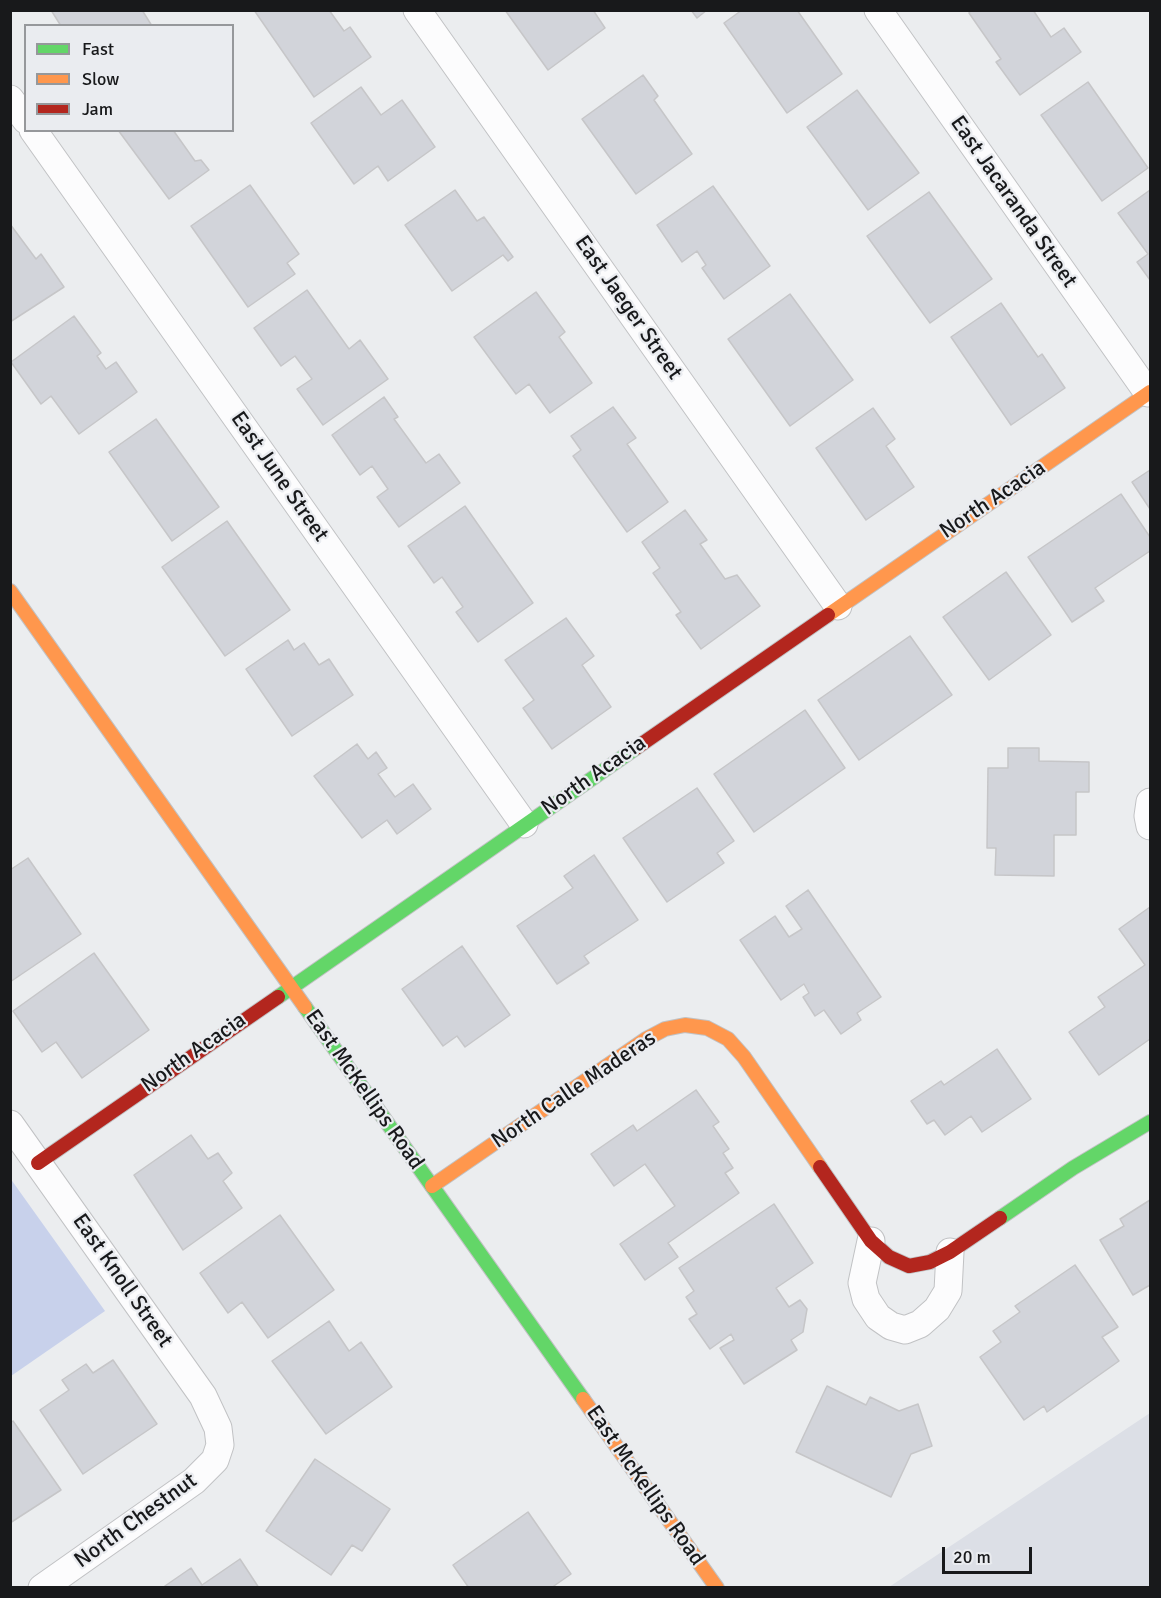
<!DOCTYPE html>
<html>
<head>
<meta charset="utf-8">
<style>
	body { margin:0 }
	#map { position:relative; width:1161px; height:1598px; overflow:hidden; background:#ebedef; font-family:Signika,sans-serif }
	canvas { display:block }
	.frame { position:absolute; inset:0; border:12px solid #18191b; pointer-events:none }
	.legend { position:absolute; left:24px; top:24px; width:210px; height:108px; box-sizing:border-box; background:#eaecf0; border:2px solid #96989b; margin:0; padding:8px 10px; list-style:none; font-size:18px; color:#18191b }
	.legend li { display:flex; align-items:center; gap:12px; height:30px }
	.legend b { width:30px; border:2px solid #96989b }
	.scale { position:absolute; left:942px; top:1547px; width:90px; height:27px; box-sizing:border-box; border:3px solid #18191b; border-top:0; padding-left:8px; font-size:18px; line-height:21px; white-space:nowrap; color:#18191b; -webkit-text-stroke:4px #eaecf0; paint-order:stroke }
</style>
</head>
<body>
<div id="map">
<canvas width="1161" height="1598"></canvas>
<div class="frame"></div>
<ul class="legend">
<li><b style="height:8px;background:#63d668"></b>Fast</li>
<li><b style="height:8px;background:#ff974d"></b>Slow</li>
<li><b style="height:8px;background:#b3261e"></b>Jam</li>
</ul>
<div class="scale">20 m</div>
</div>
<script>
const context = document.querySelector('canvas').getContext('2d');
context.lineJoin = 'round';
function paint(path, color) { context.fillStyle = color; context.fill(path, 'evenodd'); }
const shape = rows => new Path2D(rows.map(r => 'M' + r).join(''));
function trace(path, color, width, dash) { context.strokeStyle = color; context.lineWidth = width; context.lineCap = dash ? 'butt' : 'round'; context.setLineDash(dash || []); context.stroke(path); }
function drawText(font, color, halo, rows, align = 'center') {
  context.font = font + ' Signika,sans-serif'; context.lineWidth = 4.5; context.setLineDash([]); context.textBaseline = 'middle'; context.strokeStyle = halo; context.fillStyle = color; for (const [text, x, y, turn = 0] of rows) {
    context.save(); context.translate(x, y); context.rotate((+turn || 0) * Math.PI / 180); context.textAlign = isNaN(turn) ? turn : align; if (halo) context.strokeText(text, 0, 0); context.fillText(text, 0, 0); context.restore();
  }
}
paint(shape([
	[1150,1413,1150,1587,889,1587]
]), '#dcdfe6');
paint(shape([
	[10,1178,105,1311,11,1376,10,1376]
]), '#c8d1eb');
const building = shape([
	[51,10,142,10,152,26,61,26,51,10],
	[254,10,329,10,344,31,350,27,371,57,314,97,254,10],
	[505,10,593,10,605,28,548,70,505,10],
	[691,10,707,10,697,18,691,10],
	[742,10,797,10,842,74,787,113,724,23,742,10],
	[971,10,1033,10,1051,37,1064,28,1081,52,1020,95,996,62,1001,59,969,13,971,10],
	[643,75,658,96,654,100,692,154,636,194,582,119,643,75],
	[1088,82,1148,168,1102,201,1041,115,1088,82],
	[361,87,381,115,402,100,435,147,388,181,378,166,354,184,311,123,361,87],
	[857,90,919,173,868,210,807,127,857,90],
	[118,130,173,130,195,161,201,160,209,170,169,199,118,130],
	[250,185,299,254,287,263,295,274,248,307,191,226,250,185],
	[713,186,770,266,724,299,702,268,706,265,697,251,682,262,657,225,713,186],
	[455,190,477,221,484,217,513,257,508,261,503,255,452,291,405,225,455,190],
	[1150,190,1150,280,1137,262,1148,254,1118,213,1150,190],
	[929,192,992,279,930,323,867,236,929,192],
	[10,224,36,259,41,254,64,287,10,322,10,224],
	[307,290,349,349,360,340,388,379,323,425,297,389,312,379,295,356,281,366,254,328,307,290],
	[536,292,565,332,559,337,592,383,550,413,529,384,516,394,474,337,536,292],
	[790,294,853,380,790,426,728,339,790,294],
	[1001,303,1038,357,1042,354,1065,388,1011,425,951,337,1001,303],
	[74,316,101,353,97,356,106,369,116,362,137,392,79,434,51,396,41,404,11,362,74,316],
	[384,397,398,417,394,419,426,463,439,454,460,483,399,527,377,497,388,489,372,466,360,475,332,435,384,397],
	[613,407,636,438,627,444,668,502,627,532,573,456,581,450,571,436,613,407],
	[873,408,895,439,886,446,914,487,866,520,816,448,873,408],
	[156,419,219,507,172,541,109,452,156,419],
	[1150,470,1150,509,1132,482,1150,470],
	[1121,494,1150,537,1150,551,1095,588,1104,601,1072,622,1028,557,1121,494],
	[465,506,533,603,478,642,456,612,463,607,442,577,434,583,408,546,465,506],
	[685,510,707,540,700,544,725,579,737,575,760,606,701,649,676,615,681,612,653,573,660,568,642,542,685,510],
	[227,521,290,610,225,656,162,567,227,521],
	[1006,572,1051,635,989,680,943,617,1006,572],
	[566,618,594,656,582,665,611,707,552,749,523,708,534,700,505,660,566,618],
	[910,636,952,695,859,760,818,700,910,636],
	[288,640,294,650,304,643,319,665,329,659,353,695,292,736,246,669,288,640],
	[805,710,845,768,754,832,714,774,805,710],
	[357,744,368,759,376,752,387,768,378,774,395,797,413,784,431,809,397,834,387,820,362,838,314,776,357,744],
	[1008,748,1039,748,1039,761,1089,762,1089,792,1076,792,1076,835,1054,835,1054,876,995,875,996,848,987,848,988,768,1008,768,1008,748],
	[697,788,734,841,717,853,724,863,667,902,623,838,697,788],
	[594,855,638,920,584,956,589,963,557,984,517,926,573,888,564,876,594,855],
	[28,858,81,934,10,982,10,870,28,858],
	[808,890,881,997,857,1013,861,1020,841,1034,824,1010,815,1016,803,997,809,993,804,984,781,1000,740,940,775,916,789,937,802,929,786,906,808,890],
	[1150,907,1150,1039,1099,1075,1069,1032,1105,1007,1098,997,1145,965,1119,929,1150,907],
	[462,946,510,1015,465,1047,457,1036,443,1046,402,989,462,946],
	[94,953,149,1030,82,1078,56,1042,42,1052,13,1011,94,953],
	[997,1049,1031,1099,982,1132,971,1116,945,1135,934,1120,927,1124,911,1101,941,1081,944,1085,997,1049],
	[696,1090,719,1122,713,1126,729,1149,723,1153,733,1168,725,1173,739,1193,668,1243,678,1257,645,1280,620,1244,675,1206,645,1164,614,1186,591,1154,633,1125,637,1131,696,1090],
	[191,1135,208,1159,218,1153,232,1173,223,1181,242,1208,183,1250,134,1175,191,1135],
	[1150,1200,1150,1285,1133,1295,1100,1240,1124,1226,1120,1219,1150,1200],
	[774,1204,813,1263,776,1288,789,1307,800,1300,807,1309,803,1332,791,1340,797,1350,744,1384,720,1348,734,1340,731,1334,710,1349,689,1319,697,1314,686,1297,694,1291,679,1268,774,1204],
	[280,1215,334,1290,268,1338,242,1302,228,1313,200,1273,280,1215],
	[1075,1265,1118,1327,1102,1337,1119,1361,1047,1412,1044,1406,1024,1420,980,1357,1001,1342,993,1331,1020,1312,1015,1306,1075,1265],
	[329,1321,349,1351,361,1342,392,1387,326,1434,272,1361,329,1321],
	[113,1360,157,1424,83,1474,40,1410,69,1390,62,1380,86,1364,93,1373,113,1360],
	[827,1386,866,1405,870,1397,899,1411,918,1404,932,1446,911,1454,891,1497,796,1452,827,1386],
	[13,1421,61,1490,10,1523,10,1423,13,1421],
	[315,1459,390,1509,362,1551,352,1545,331,1575,266,1531,315,1459],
	[528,1512,571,1574,551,1588,469,1588,453,1565,528,1512],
	[240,1559,259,1588,162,1588,191,1568,202,1585,240,1559]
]);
paint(building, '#d2d4da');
trace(building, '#c6c6c8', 1.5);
const street = shape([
	[417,10,838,606],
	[878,10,1148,393],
	[10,99,26,120],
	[33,130,524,824],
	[1150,802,1148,816,1150,826],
	[10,1124,203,1396,218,1428,220,1445,215,1460,194,1481,42,1588],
	[871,1241,862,1283,866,1299,878,1317,891,1326,905,1330,920,1324,937,1309,948,1291,950,1252]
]);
const fast = shape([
	[278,997,636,748],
	[305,1007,583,1399],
	[1000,1218,1073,1168,1150,1122]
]);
const slow = shape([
	[10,591,305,1007],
	[828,615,1150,392],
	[432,1186,646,1039,665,1029,685,1025,707,1028,728,1039,744,1057,820,1167],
	[583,1399,717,1588]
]);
const jam = shape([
	[636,748,828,615],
	[38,1163,278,997],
	[820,1167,871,1241,889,1257,909,1266,930,1262,950,1252,1000,1218]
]);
trace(street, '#c1c2c4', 29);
trace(fast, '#c1c2c4', 16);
trace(slow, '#c1c2c4', 16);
trace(jam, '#c1c2c4', 16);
trace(street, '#fcfcfd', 27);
trace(fast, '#63d668', 14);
trace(slow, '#ff974d', 14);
trace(jam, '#b3261e', 14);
drawText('22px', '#18191b', '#eaecf0', [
	["East Jacaranda Street",1013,202,55],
	["East Jaeger Street",628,308,55],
	["East June Street",279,477,55],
	["North Acacia",993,500,-34],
	["North Acacia",594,776,-35],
	["North Acacia",194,1053,-35],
	["East McKellips Road",364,1090,55],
	["North Calle Maderas",574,1090,-34],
	["East Knoll Street",122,1281,55],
	["East McKellips Road",645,1486,55],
	["North Chestnut",136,1521,-36]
]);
</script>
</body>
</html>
